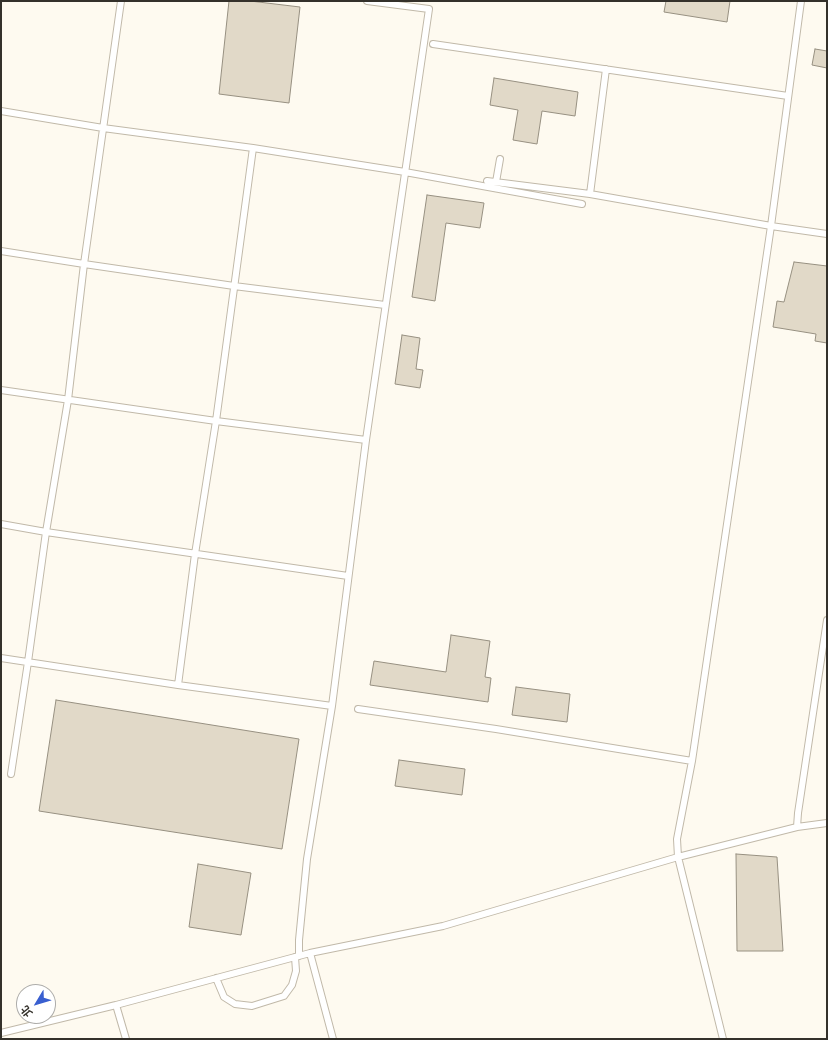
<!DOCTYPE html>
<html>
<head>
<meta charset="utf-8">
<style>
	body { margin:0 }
	#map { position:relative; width:828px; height:1040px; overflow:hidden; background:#fefaf0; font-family:Overpass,"Noto Sans TC",sans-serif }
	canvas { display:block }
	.frame { position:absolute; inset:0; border:2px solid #34312b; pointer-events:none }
	.north { position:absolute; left:16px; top:984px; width:40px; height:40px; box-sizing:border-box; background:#fff; border:1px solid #aeadaa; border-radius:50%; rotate:232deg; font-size:11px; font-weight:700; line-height:16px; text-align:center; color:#34312b }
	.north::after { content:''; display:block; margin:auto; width:14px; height:18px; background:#395fd0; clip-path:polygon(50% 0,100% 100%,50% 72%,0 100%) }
</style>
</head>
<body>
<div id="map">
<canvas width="828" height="1040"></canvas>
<div class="frame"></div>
<div class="north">北</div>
</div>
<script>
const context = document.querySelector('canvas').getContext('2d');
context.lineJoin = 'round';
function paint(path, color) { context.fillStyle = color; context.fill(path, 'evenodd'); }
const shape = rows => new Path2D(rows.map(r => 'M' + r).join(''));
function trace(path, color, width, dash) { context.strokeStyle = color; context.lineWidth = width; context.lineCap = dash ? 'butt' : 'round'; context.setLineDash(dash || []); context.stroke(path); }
const building = shape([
	[229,1,250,1,300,7,289,103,219,94,229,1],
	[666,1,730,1,727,22,664,12,666,1],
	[815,49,827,51,827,68,812,65,815,49],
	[494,78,578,92,575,116,542,111,537,144,513,140,518,110,490,105,494,78],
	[427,195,484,203,480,228,446,223,435,301,412,297,427,195],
	[794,262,827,266,827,343,815,341,816,334,773,327,777,301,784,302,794,262],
	[402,335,420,338,416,369,423,370,420,388,395,384,402,335],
	[451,635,490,641,485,677,491,678,488,702,370,685,374,661,446,672,451,635],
	[516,687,570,694,567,722,512,715,516,687],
	[56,700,299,739,282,849,39,811,56,700],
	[399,760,465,769,462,795,395,786,399,760],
	[736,854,777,857,783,951,737,951,736,854],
	[198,864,251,873,241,935,189,927,198,864]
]);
paint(building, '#e1d9c8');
trace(building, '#979081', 1);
const service = shape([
	[433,44,788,96],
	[1,111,103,128,253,148,405,172,582,204],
	[487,181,590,194,771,226,827,234],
	[496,182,500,159],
	[590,194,606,69],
	[1,251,84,264,234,286,385,305],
	[1,390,216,421,366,440],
	[1,524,46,532,348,576],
	[1,658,178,685,332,706],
	[178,685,195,554,216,421,253,148],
	[358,709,496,729,692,761],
	[11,774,28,662,46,532,68,400,84,264,121,1],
	[797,827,798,813,827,620],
	[310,953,333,1039],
	[299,956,299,940,307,859,332,706,366,440,429,9,367,1],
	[216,978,224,997,235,1004,252,1006,284,996,292,985,296,971,295,957],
	[116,1005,126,1039],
	[1,1033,116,1005,310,953,443,926,678,857,797,827,827,823],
	[723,1039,678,857,677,839,692,761,771,226,801,1]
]);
trace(service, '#c1b9a9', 8);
trace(service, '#fff', 6);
</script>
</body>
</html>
